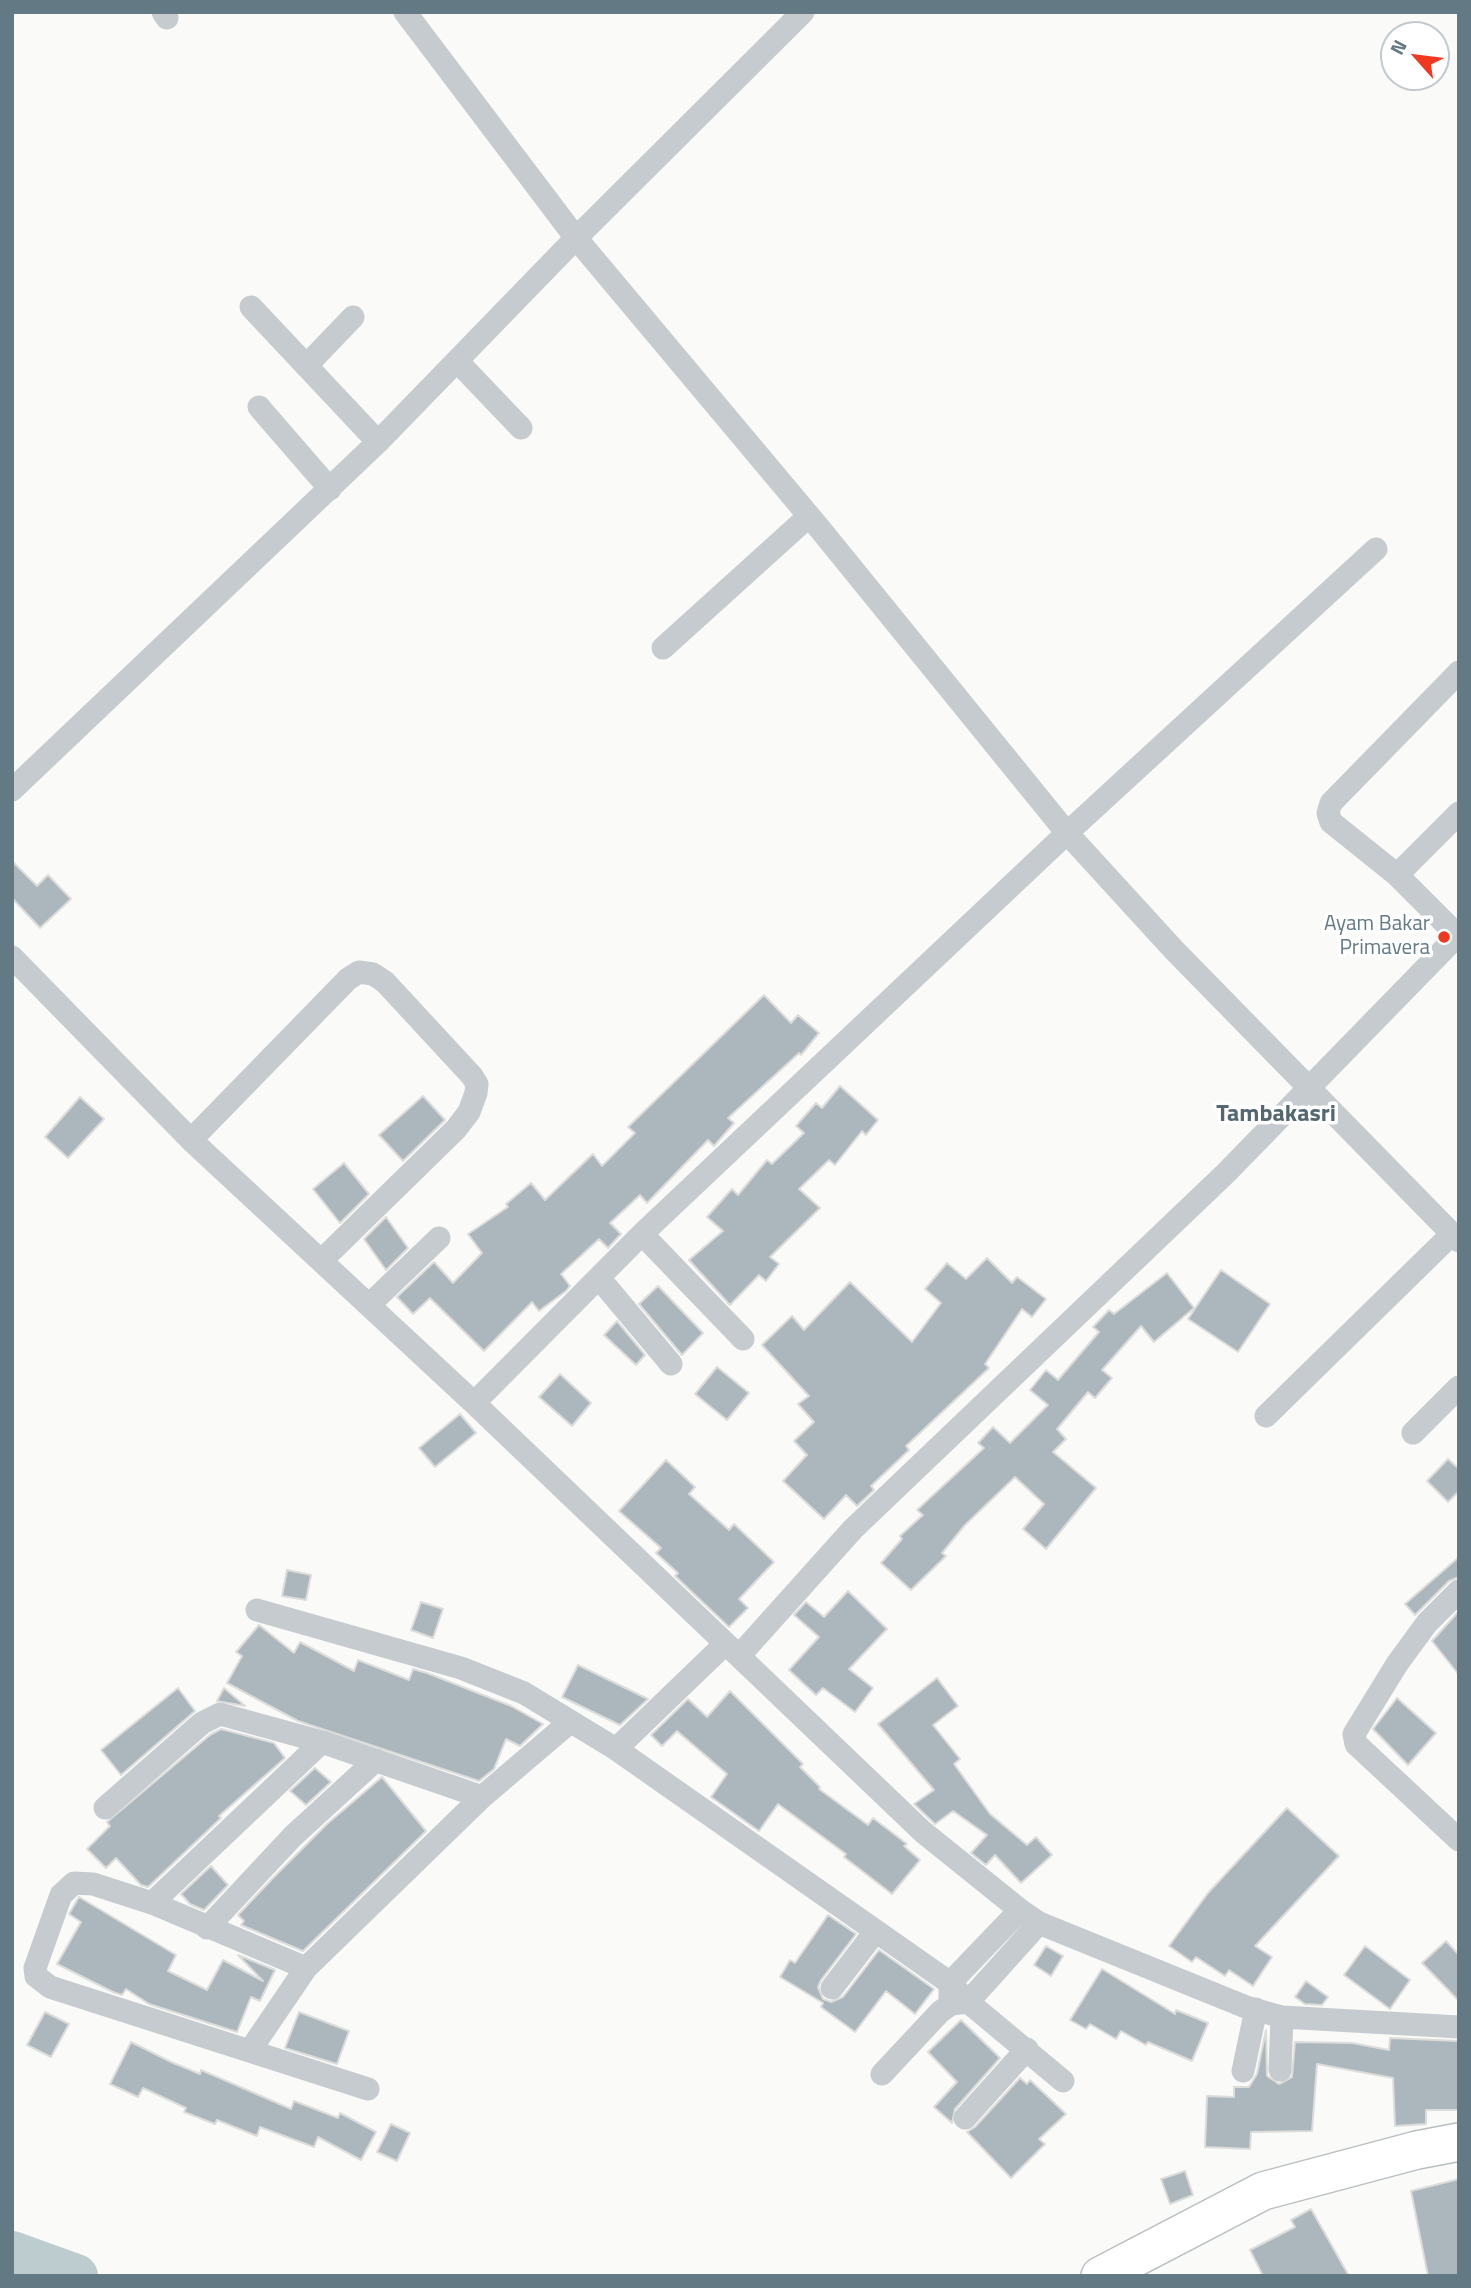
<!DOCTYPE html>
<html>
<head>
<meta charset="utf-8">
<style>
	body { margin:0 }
	#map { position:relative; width:1471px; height:2288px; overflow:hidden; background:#fafaf8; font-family:"Titillium Web",sans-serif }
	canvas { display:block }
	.frame { position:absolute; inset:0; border:14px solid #637a85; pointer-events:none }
	.north { position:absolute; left:1380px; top:21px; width:70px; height:70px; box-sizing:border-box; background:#fff; border:2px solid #c1cace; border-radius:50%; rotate:298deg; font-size:19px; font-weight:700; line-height:28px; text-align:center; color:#637a85 }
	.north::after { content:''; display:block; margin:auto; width:24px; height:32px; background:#f13921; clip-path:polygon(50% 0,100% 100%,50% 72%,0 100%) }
</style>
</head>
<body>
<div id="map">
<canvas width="1471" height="2288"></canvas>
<div class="frame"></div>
<div class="north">N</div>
</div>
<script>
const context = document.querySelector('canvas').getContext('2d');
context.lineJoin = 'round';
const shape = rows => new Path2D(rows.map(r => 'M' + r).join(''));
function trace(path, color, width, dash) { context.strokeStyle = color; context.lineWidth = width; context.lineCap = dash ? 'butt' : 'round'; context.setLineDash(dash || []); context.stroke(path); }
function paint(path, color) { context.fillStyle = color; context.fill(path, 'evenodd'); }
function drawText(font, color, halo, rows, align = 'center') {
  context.font = font + ' "Titillium Web",sans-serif'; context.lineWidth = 7; context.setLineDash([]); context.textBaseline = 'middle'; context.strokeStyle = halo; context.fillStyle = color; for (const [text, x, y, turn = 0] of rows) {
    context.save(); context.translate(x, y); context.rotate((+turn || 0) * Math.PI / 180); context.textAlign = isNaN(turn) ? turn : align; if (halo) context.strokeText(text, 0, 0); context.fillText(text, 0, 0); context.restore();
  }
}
trace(shape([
	[12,2253,76,2276]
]), '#bdcccf', 44);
const building = shape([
	[12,861,37,886,48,875,71,899,40,928,12,898,12,861],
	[764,995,791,1023,798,1015,819,1033,801,1055,799,1053,728,1118,734,1123,714,1146,708,1140,647,1203,640,1195,610,1223,621,1234,608,1248,599,1239,561,1274,570,1286,566,1291,539,1311,532,1302,484,1351,430,1298,413,1314,397,1297,434,1262,453,1283,482,1253,468,1234,508,1207,506,1204,531,1183,545,1200,593,1154,602,1166,635,1133,628,1127,764,995],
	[840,1086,878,1120,866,1135,862,1131,835,1165,829,1160,799,1189,820,1208,770,1257,779,1264,766,1281,759,1275,730,1305,689,1260,723,1231,707,1217,732,1189,738,1195,767,1160,772,1164,804,1133,796,1126,816,1103,822,1108,840,1086],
	[423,1096,445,1120,403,1161,379,1135,423,1096],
	[80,1097,104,1119,68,1158,45,1137,80,1097],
	[344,1163,369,1194,340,1223,313,1189,344,1163],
	[386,1217,408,1248,386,1270,364,1239,386,1217],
	[987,1258,1012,1283,1017,1277,1046,1299,1032,1317,1022,1309,985,1364,989,1368,906,1446,909,1450,871,1486,874,1490,857,1506,846,1495,824,1519,783,1481,807,1455,794,1441,814,1422,798,1404,809,1396,762,1345,792,1316,804,1330,850,1282,912,1342,941,1303,925,1289,947,1263,966,1279,987,1258],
	[1221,1270,1270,1304,1238,1352,1188,1319,1221,1270],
	[1167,1273,1194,1308,1154,1342,1141,1326,1102,1370,1112,1378,1095,1398,1088,1392,1057,1429,1066,1439,1053,1452,1096,1488,1046,1549,1023,1529,1044,1504,1015,1477,965,1525,942,1553,946,1556,911,1590,881,1563,902,1539,900,1536,923,1515,917,1510,984,1448,978,1443,993,1427,1010,1443,1048,1405,1030,1390,1046,1370,1058,1380,1099,1332,1093,1327,1109,1310,1114,1314,1167,1273],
	[658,1286,703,1333,682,1355,639,1304,658,1286],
	[617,1321,645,1355,636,1365,604,1335,617,1321],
	[717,1367,749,1393,727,1420,695,1394,717,1367],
	[560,1374,591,1403,572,1426,539,1397,560,1374],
	[460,1414,476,1433,435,1467,419,1448,460,1414],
	[1448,1459,1459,1469,1459,1491,1448,1502,1427,1481,1448,1459],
	[666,1460,695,1487,689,1494,729,1530,734,1524,774,1562,739,1599,748,1608,729,1627,675,1576,678,1573,656,1553,661,1548,619,1511,666,1460],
	[1459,1557,1459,1577,1449,1581,1415,1615,1405,1604,1459,1557],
	[287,1570,311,1575,306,1600,282,1596,287,1570],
	[848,1591,887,1629,849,1669,873,1688,855,1712,823,1688,816,1695,789,1670,819,1637,794,1615,806,1602,824,1617,848,1591],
	[421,1602,443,1609,433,1638,411,1630,421,1602],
	[1459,1611,1459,1675,1432,1641,1459,1611],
	[259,1625,294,1653,300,1642,354,1671,358,1660,409,1680,413,1669,427,1673,511,1706,543,1724,520,1746,506,1739,494,1769,479,1781,298,1721,227,1683,242,1656,236,1652,259,1625],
	[578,1665,648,1699,620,1725,562,1697,578,1665],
	[937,1678,958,1706,933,1725,960,1759,954,1764,990,1814,1027,1845,1036,1837,1052,1855,1021,1883,995,1855,986,1865,971,1853,987,1835,953,1811,935,1824,914,1804,934,1790,878,1724,937,1678],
	[178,1688,195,1711,121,1775,101,1750,178,1688],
	[224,1688,244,1705,245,1706,217,1701,224,1688],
	[730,1691,803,1764,800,1767,820,1787,819,1789,868,1825,873,1818,907,1844,904,1846,920,1860,892,1894,844,1857,846,1854,778,1804,759,1831,711,1797,727,1774,677,1731,662,1746,651,1735,688,1699,707,1717,730,1691],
	[1397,1698,1436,1733,1408,1765,1373,1729,1397,1698],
	[221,1729,274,1743,285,1758,219,1816,221,1818,148,1887,141,1885,116,1858,106,1868,87,1849,110,1826,107,1822,210,1735,221,1729],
	[315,1768,331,1782,306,1805,290,1791,315,1768],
	[382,1777,426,1831,420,1837,303,1951,241,1925,244,1921,238,1915,273,1878,327,1824,382,1777],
	[1287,1808,1339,1856,1255,1946,1272,1957,1253,1986,1229,1970,1225,1976,1196,1957,1192,1962,1169,1946,1208,1893,1287,1808],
	[211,1866,228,1885,204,1910,190,1904,181,1894,211,1866],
	[79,1897,176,1955,168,1971,207,1990,223,1960,263,1981,238,1955,275,1970,260,2001,251,1997,237,2032,149,2004,126,1989,122,1995,113,1992,57,1964,81,1922,69,1914,79,1897],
	[828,1915,856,1934,821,1980,818,1987,823,1999,831,2002,843,1997,879,1950,934,1989,915,2014,886,1991,855,2032,821,2007,823,2003,780,1977,790,1960,795,1963,828,1915],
	[1446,1941,1459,1955,1459,2001,1422,1963,1446,1941],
	[1046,1946,1063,1956,1051,1976,1034,1965,1046,1946],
	[1365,1946,1410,1980,1390,2009,1344,1975,1365,1946],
	[1102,1969,1175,2014,1176,2010,1208,2023,1192,2061,1148,2042,1146,2045,1121,2031,1116,2039,1090,2024,1086,2029,1070,2020,1102,1969],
	[1306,1981,1328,1997,1322,2005,1305,2004,1295,1997,1306,1981],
	[45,2012,69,2024,51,2057,27,2045,45,2012],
	[299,2012,349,2031,337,2064,285,2048,299,2012],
	[961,2020,1000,2058,955,2109,952,2123,934,2107,957,2082,928,2052,961,2020],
	[1266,2030,1267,2076,1279,2084,1292,2077,1295,2042,1352,2043,1389,2050,1390,2038,1459,2041,1459,2110,1426,2110,1426,2124,1395,2126,1393,2078,1317,2064,1312,2131,1251,2132,1250,2149,1205,2147,1207,2096,1234,2097,1234,2087,1249,2087,1257,2074,1266,2030],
	[131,2042,171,2062,200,2074,201,2070,291,2109,294,2101,338,2118,340,2113,376,2132,361,2160,318,2137,314,2147,260,2127,257,2136,217,2120,215,2124,184,2112,186,2108,143,2088,138,2097,110,2084,131,2042],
	[1020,2078,1027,2084,1030,2080,1066,2114,1039,2139,1045,2144,1011,2178,967,2132,975,2127,1020,2078],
	[391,2124,410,2133,397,2161,377,2152,391,2124],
	[1185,2171,1193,2195,1170,2204,1161,2179,1185,2171],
	[1459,2179,1459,2276,1428,2276,1411,2191,1459,2179],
	[1311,2209,1349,2276,1263,2276,1250,2250,1295,2227,1291,2220,1311,2209]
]);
paint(building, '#abb7bc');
trace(building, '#dcdcda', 2);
const primary = shape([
	[1100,2276,1263,2191,1417,2150,1459,2142]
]);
trace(primary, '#b8bfc2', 40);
trace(shape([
	[163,12,167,18],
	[405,12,576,238,820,529,1067,833,1174,950,1459,1241],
	[251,307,378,442],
	[457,361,521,428],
	[306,366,353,317],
	[259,407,330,489],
	[663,648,809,516],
	[12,790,378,442,576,238,803,12],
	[1397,875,1459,813],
	[1457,935,1397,875,1331,822,1328,813,1331,803,1459,672],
	[12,957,191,1140,474,1403,923,1832,1020,1910,1039,1923,1246,2007,1282,2017,1459,2027],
	[191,1140,348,979,359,972,373,974,385,982,472,1076,477,1084,476,1093,469,1112,456,1129,321,1261],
	[642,1234,743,1339],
	[599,1278,671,1364],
	[369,1305,439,1238],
	[474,1403,642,1234,1067,833,1376,549],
	[1266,1416,1452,1234],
	[1413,1433,1459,1387],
	[1459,1591,1427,1623,1397,1664,1354,1734,1356,1744,1459,1840],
	[257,1610,461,1668,524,1693,616,1749,950,1983,968,2002,1063,2081],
	[739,1656,853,1529,1226,1173,1459,934],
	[616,1749,725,1644],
	[105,1808,202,1723,220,1714,322,1742,482,1797],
	[152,1903,322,1742],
	[207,1928,293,1836,376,1760],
	[306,1968,152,1903,93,1884,74,1883,61,1895,35,1968,36,1976,50,1987,368,2089],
	[832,1988,875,1932],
	[950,1997,950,1983,1020,1910],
	[251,2049,306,1968,482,1797,570,1722],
	[1280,2070,1282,2017],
	[1243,2071,1256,2009],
	[882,2074,940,2012,951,2004,968,2002,1039,1923],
	[965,2118,1027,2049]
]), '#c5cbce', 23);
trace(primary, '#fff', 37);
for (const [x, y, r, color] of [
	[1444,937,7,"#f13921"]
]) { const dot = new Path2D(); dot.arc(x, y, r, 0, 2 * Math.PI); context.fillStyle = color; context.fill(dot); trace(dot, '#fff', 2.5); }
drawText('21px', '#637a85', '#fff', [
	["Ayam Bakar",1430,925],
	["Primavera",1430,949]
], 'right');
drawText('bold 24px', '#556770', '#fff', [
	["Tambakasri",1276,1115]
]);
</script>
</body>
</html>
